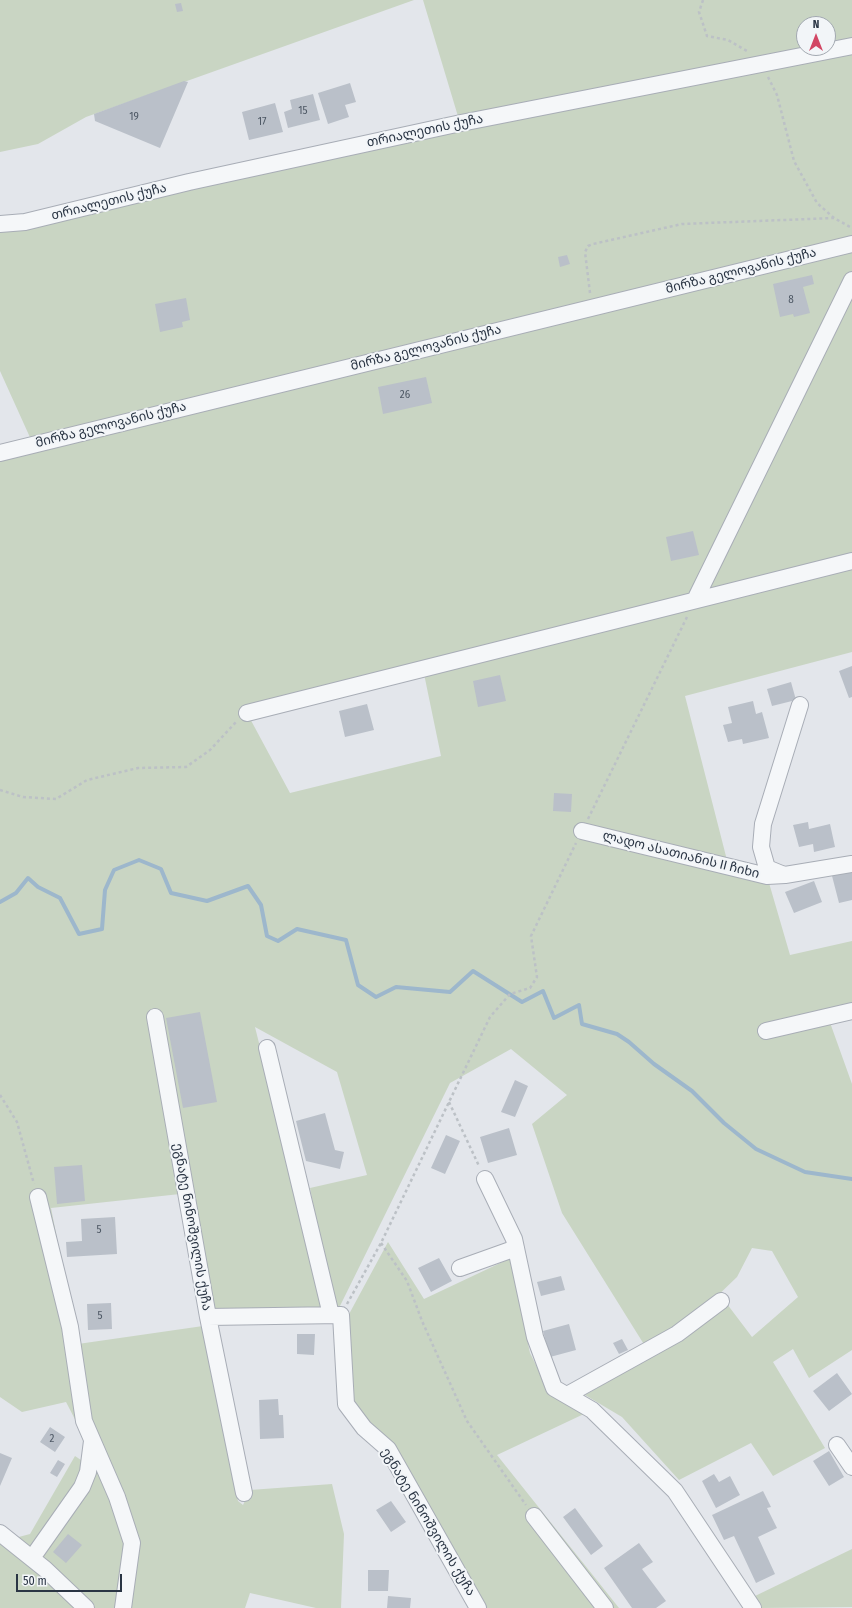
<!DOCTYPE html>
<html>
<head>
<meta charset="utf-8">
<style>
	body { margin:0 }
	#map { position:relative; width:852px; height:1608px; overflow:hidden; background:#e3e6eb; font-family:"Fira Sans Condensed",sans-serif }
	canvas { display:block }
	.north { position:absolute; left:796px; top:16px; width:40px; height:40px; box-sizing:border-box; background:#f2f5f8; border:1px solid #a2a8b0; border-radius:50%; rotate:0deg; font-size:11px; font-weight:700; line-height:16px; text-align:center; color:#2a3544 }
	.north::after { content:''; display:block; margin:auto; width:14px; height:18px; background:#d24664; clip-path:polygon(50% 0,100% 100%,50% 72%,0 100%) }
	.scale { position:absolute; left:16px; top:1574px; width:106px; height:18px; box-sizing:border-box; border:2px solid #2a3544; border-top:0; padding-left:5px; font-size:12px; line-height:14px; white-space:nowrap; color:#2a3544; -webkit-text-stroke:3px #f2f5f8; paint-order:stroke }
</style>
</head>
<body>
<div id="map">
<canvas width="852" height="1608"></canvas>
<div class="north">N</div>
<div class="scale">50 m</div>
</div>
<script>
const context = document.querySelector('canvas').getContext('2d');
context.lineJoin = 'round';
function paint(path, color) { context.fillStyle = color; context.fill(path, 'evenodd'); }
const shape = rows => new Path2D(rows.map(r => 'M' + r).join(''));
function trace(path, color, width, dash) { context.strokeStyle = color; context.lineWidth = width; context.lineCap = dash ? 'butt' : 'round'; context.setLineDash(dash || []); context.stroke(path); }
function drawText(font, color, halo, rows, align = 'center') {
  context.font = font + ' "Fira Sans Condensed","Noto Sans Georgian",sans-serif'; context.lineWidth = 4; context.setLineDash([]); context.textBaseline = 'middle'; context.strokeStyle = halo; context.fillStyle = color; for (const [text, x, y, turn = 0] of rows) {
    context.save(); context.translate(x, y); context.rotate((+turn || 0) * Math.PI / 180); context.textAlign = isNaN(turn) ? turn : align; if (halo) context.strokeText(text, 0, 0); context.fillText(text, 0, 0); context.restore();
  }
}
paint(shape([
	[0,0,414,0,86,117,38,144,0,152],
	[423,0,852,0,852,652,685,696,729,868,767,876,790,955,852,941,852,1011,828,1017,852,1084,852,1350,809,1378,793,1349,773,1362,825,1448,773,1476,751,1443,679,1480,622,1417,585,1395,684,1338,727,1304,752,1337,798,1297,772,1251,752,1248,737,1277,686,1326,645,1346,562,1213,532,1124,567,1095,511,1049,450,1083,338,1310,334,1309,310,1188,367,1175,337,1072,255,1027,325,1309,213,1310,180,1194,51,1208,78,1344,203,1326,238,1501,243,1505,250,1490,332,1484,344,1534,341,1608,316,1608,250,1593,245,1608,129,1608,138,1541,66,1402,22,1412,0,1397,0,453,33,444,0,371,0,224,460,123],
	[804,24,828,24,828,48,804,48],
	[423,669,441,756,290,793,247,713],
	[388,1242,424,1299,513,1257,516,1285,530,1353,549,1391,586,1413,497,1455,619,1608,486,1608,393,1444,366,1421,350,1400,348,1316],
	[75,1456,102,1474,127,1542,119,1608,93,1608,15,1538,30,1534],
	[0,1540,43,1575,76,1608,0,1608],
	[852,1549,852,1607,759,1608,753,1597]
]), '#c9d5c3');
trace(shape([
	[0,902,16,893,28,878,38,887,60,898,79,934,102,929,105,890,114,870,139,860,161,869,171,893,207,901,248,886,261,905,267,936,278,941,297,929,346,940,358,985,376,997,396,987,450,992,473,971,522,1002,543,991,554,1018,579,1005,582,1024,617,1034,629,1042,654,1064,692,1091,724,1123,756,1149,805,1172,852,1179]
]), '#9db7cc', 4);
paint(shape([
	[181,3,183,11,177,12,175,4],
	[184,81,188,82,160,148,95,121,94,114],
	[350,83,356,102,345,105,349,117,328,124,318,93],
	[313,94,320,120,288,128,284,112,292,109,290,100],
	[275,103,283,132,249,140,242,112],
	[567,255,570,264,560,267,558,257],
	[812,275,814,284,803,287,810,313,794,317,793,314,780,317,773,284],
	[186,298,190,320,182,322,183,327,160,332,155,304],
	[426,377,432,403,383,414,378,387],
	[693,531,699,555,671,561,666,537],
	[852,666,852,697,849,698,839,671],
	[500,675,506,701,478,707,473,681],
	[791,682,796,700,772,706,767,689],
	[753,701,756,714,762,712,769,738,743,744,742,739,728,742,723,725,732,723,728,707],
	[367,704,374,730,345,737,339,711],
	[554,793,572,794,571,812,553,811],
	[808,822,809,829,830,824,835,847,814,852,813,844,799,847,793,825],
	[852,867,852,900,839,903,831,872],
	[814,881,822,902,794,913,785,892],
	[200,1012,217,1102,183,1108,166,1018],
	[515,1080,528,1086,515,1117,501,1112],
	[325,1113,335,1150,344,1152,340,1169,306,1161,296,1121],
	[509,1128,517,1155,488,1163,480,1137],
	[446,1135,460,1141,445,1174,431,1168],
	[82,1165,85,1201,57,1204,54,1167],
	[115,1217,117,1254,67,1257,66,1242,82,1241,81,1219],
	[439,1258,452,1281,431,1292,418,1268],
	[561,1276,565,1290,541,1296,537,1282],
	[111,1303,112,1329,88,1330,87,1304],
	[569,1324,576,1350,550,1357,543,1331],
	[297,1334,315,1334,314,1355,297,1354],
	[622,1339,628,1350,619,1354,613,1343],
	[837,1373,852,1394,829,1411,813,1391],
	[278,1399,279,1415,283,1415,284,1438,260,1439,259,1400],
	[50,1427,65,1437,55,1452,40,1442],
	[829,1451,844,1477,829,1486,813,1461],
	[0,1453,12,1458,0,1486],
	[58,1460,65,1464,57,1477,50,1473],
	[714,1474,719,1482,730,1476,740,1495,716,1508,702,1481],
	[763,1491,771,1507,767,1508,777,1528,758,1537,775,1574,756,1583,734,1536,724,1540,712,1515],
	[391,1501,406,1522,391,1532,376,1510],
	[575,1508,603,1546,591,1555,563,1517],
	[68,1534,82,1545,66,1563,53,1552],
	[639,1543,653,1562,642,1569,666,1601,656,1608,632,1608,604,1568],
	[368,1570,389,1570,388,1591,368,1591],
	[388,1596,411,1598,410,1608,387,1608]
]), '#bac0c9');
const minor = shape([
	[0,224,25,222,189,182,461,123,852,46],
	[0,453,852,244],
	[695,600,852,280],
	[247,713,852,561],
	[582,831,767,876,785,875,852,864],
	[784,875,767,868,761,847,763,824,800,705],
	[155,1017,208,1317,341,1315,346,1404,364,1428,388,1449,478,1608],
	[766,1031,852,1011],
	[267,1048,331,1315],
	[485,1179,514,1239,535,1337,554,1388,592,1410,675,1491,753,1608],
	[38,1197,70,1327,84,1421,117,1497,132,1543,123,1608],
	[460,1268,516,1248],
	[208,1317,244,1493],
	[567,1395,677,1334,721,1301],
	[837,1445,852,1467],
	[534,1516,605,1608],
	[0,1533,45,1569,86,1608],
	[32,1558,82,1487,88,1472,92,1441]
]);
trace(minor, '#a8adb6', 18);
trace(shape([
	[703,0,699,12,707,36,728,40,747,51],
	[768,77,777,95,794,161,817,203,834,218,852,228],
	[590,293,585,252,588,246,593,244,682,224,834,218],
	[0,790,23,797,56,799,87,780,138,768,186,767,210,750,236,722],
	[588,819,687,617],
	[0,1095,17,1122,34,1184],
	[449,1102,479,1166],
	[381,1243,407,1281,422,1321,467,1421,526,1505],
	[347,1304,381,1243,490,1017,510,994,530,988,537,977,531,936,576,843]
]), '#bcc1c6', 2.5, [3, 3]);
trace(minor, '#f5f7f9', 16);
drawText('11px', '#4e5865', null, [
	["15",303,111],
	["19",134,117],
	["17",262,122],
	["8",791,300],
	["26",405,395],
	["5",99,1230],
	["5",100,1316],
	["2",52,1439]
]);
drawText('13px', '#2a3544', '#f2f5f8', [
	["თრიალეთის ქუჩა",425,131,-12],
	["თრიალეთის ქუჩა",109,202,-14],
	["მირზა გელოვანის ქუჩა",741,271,-14],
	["მირზა გელოვანის ქუჩა",426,348,-14],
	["მირზა გელოვანის ქუჩა",111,425,-14],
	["ლადო ასათიანის II ჩიხი",681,855,14],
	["ეგნატე ნინოშვილის ქუჩა",192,1227,80],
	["ეგნატე ნინოშვილის ქუჩა",428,1522,59]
]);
</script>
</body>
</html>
